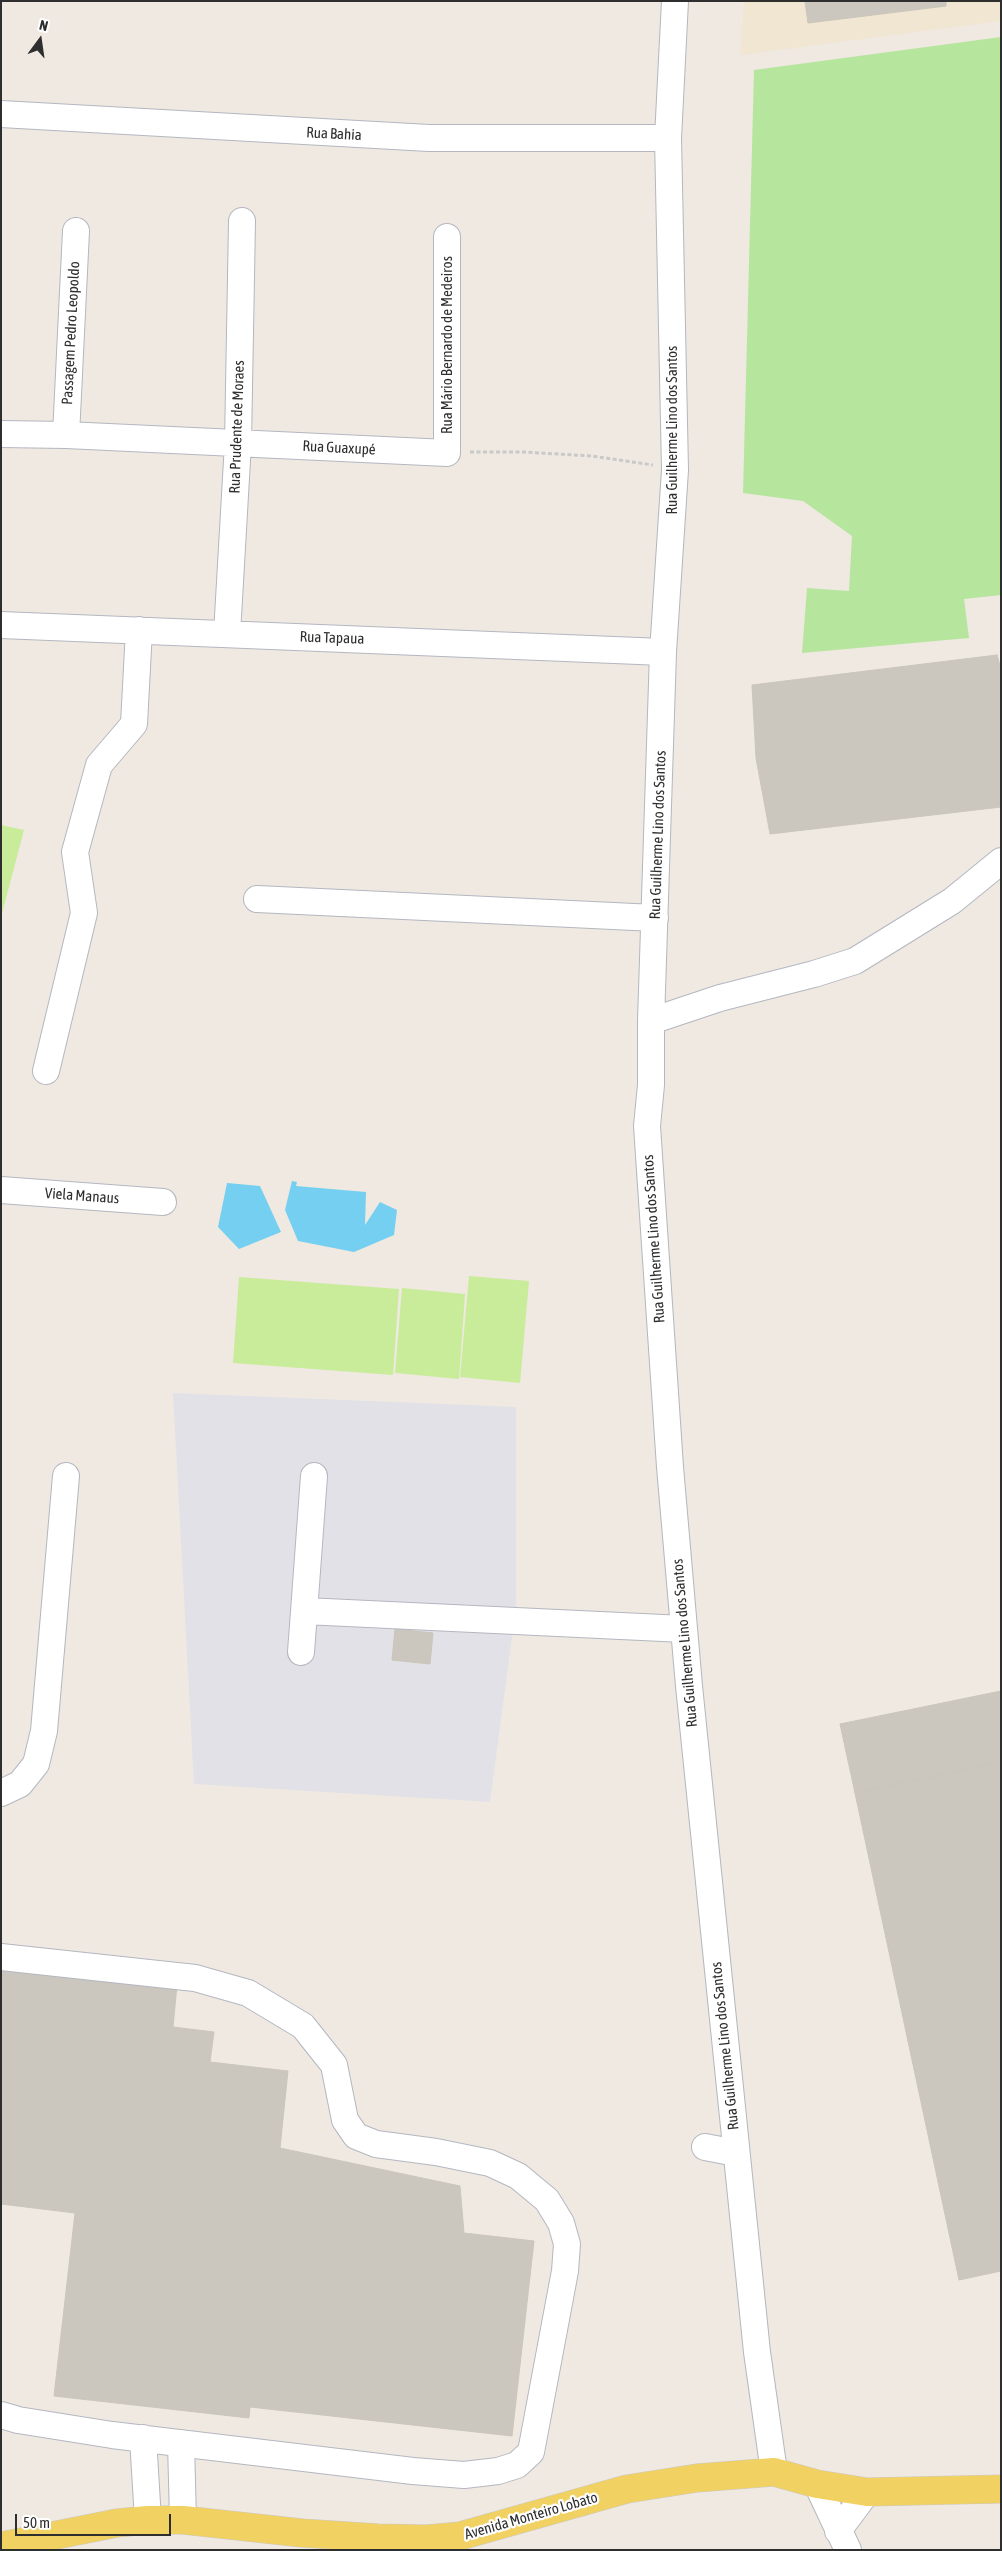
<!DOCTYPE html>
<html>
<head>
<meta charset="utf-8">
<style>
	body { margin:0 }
	#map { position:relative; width:1002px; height:2551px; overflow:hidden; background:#efe9e1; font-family:"Asap Condensed",sans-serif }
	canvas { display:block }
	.frame { position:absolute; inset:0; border:2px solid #2e2e2e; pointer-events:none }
	.north { position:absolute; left:15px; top:15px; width:50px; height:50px; -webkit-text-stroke:4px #fff; paint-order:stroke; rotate:14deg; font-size:14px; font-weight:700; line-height:20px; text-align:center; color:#2e2e2e }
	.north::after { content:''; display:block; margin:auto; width:18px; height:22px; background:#2e2e2e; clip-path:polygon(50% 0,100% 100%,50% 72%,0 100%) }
	.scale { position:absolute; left:15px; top:2514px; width:156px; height:22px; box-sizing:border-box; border:2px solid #2e2e2e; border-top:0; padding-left:6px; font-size:15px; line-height:18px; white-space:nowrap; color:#2e2e2e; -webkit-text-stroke:4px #fff; paint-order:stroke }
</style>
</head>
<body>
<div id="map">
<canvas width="1002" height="2551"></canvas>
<div class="frame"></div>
<div class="north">N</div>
<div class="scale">50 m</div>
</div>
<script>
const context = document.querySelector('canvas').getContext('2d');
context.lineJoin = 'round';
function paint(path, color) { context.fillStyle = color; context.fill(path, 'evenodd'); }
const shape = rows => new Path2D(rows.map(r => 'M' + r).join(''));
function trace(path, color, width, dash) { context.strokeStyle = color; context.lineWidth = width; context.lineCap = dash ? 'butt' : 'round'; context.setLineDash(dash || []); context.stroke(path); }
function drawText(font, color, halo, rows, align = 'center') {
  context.font = font + ' "Asap Condensed",sans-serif'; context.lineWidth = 4.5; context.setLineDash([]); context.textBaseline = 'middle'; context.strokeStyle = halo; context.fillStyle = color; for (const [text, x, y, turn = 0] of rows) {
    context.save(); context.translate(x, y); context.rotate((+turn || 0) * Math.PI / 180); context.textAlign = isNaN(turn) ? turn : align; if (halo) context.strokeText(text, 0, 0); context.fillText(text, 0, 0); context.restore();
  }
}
paint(shape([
	[173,1393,516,1407,516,1607,490,1802,194,1784]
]), '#e3e1e8');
paint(shape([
	[744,1,1001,1,1001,21,740,55]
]), '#f0e6d1');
paint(shape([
	[1001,37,1001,595,964,599,969,638,802,653,807,588,849,591,852,536,803,501,743,493,754,70]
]), '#b6e59e');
paint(shape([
	[1,825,24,830,1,917],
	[469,1276,529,1281,520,1383,460,1377],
	[239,1277,399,1289,393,1375,233,1363],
	[402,1288,465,1294,459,1379,395,1373]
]), '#c9ec9a');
paint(shape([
	[292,1181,297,1182,296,1186,366,1192,365,1225,380,1202,397,1210,394,1235,354,1252,298,1241,285,1210],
	[227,1183,260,1186,281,1232,239,1249,218,1227]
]), '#75cff0');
const building = shape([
	[805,1,946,1,946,6,808,23,805,1],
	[997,655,1001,669,1001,807,770,834,756,758,752,685,997,655],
	[395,1629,433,1633,430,1664,392,1660,395,1629],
	[1001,1691,1001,1762,855,1793,840,1724,1001,1691],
	[1001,1762,1001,2271,959,2280,855,1793,1001,1762],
	[1,1965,177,1985,173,2027,214,2032,210,2062,288,2071,280,2148,460,2186,464,2233,534,2241,512,2436,250,2407,249,2418,54,2396,75,2213,1,2204,1,1965]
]);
paint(building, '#cbc7bf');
trace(building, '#cbc5ba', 1);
const minor = shape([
	[675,1,668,138,675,470,663,652,651,1021,651,1085,647,1126,670,1467,689,1686,757,2352,774,2472],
	[1,114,429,138,668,138],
	[1,434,66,435,447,453,447,237],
	[66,435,76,231],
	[1,625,663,652],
	[227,634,238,443,242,221],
	[257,899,655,918],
	[651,1021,720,998,814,974,855,961,952,901,1001,861],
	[46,1071,84,913,75,852,99,765,134,724,139,630],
	[1,1190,163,1202],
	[305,1611,684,1629],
	[301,1652,314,1476],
	[1,1793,20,1784,36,1764,44,1731,66,1476],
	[1,1957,195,1978,248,1993,303,2026,334,2065,345,2120,356,2136,376,2144,436,2152,490,2163,518,2176,547,2200,561,2223,567,2244,565,2271,531,2452,517,2465,498,2471,464,2475,413,2471,112,2435,18,2420,1,2415],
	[705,2147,736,2153],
	[143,2438,148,2520],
	[181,2443,183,2520],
	[817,2484,848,2550],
	[838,2531,867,2492]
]);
const major = shape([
	[1,2546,117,2523,148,2520,183,2520,302,2533,378,2538,426,2539,460,2536,627,2489,697,2478,774,2472,817,2484,867,2492,1001,2489]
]);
trace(minor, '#b4b7c1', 28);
trace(major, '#c9c9c9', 29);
trace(shape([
	[470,452,523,452,592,456,653,465]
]), '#c9c9c9', 3, [4, 2.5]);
trace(minor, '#fff', 26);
trace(major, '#f2d163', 28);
drawText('15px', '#2e2e2e', '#fff', [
	["Rua Bahia",334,134,3],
	["Passagem Pedro Leopoldo",71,333,-87],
	["Rua Mário Bernardo de Medeiros",447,345,-90],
	["Rua Prudente de Moraes",237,427,-88],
	["Rua Guilherme Lino dos Santos",672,430,-90],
	["Rua Guaxupé",339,448,3],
	["Rua Tapaua",332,638,2],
	["Rua Guilherme Lino dos Santos",658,835,-88],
	["Viela Manaus",82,1196,4],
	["Rua Guilherme Lino dos Santos",654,1239,-94],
	["Rua Guilherme Lino dos Santos",685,1643,-95],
	["Rua Guilherme Lino dos Santos",725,2046,-96],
	["Avenida Monteiro Lobato",531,2516,-16]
]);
</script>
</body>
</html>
